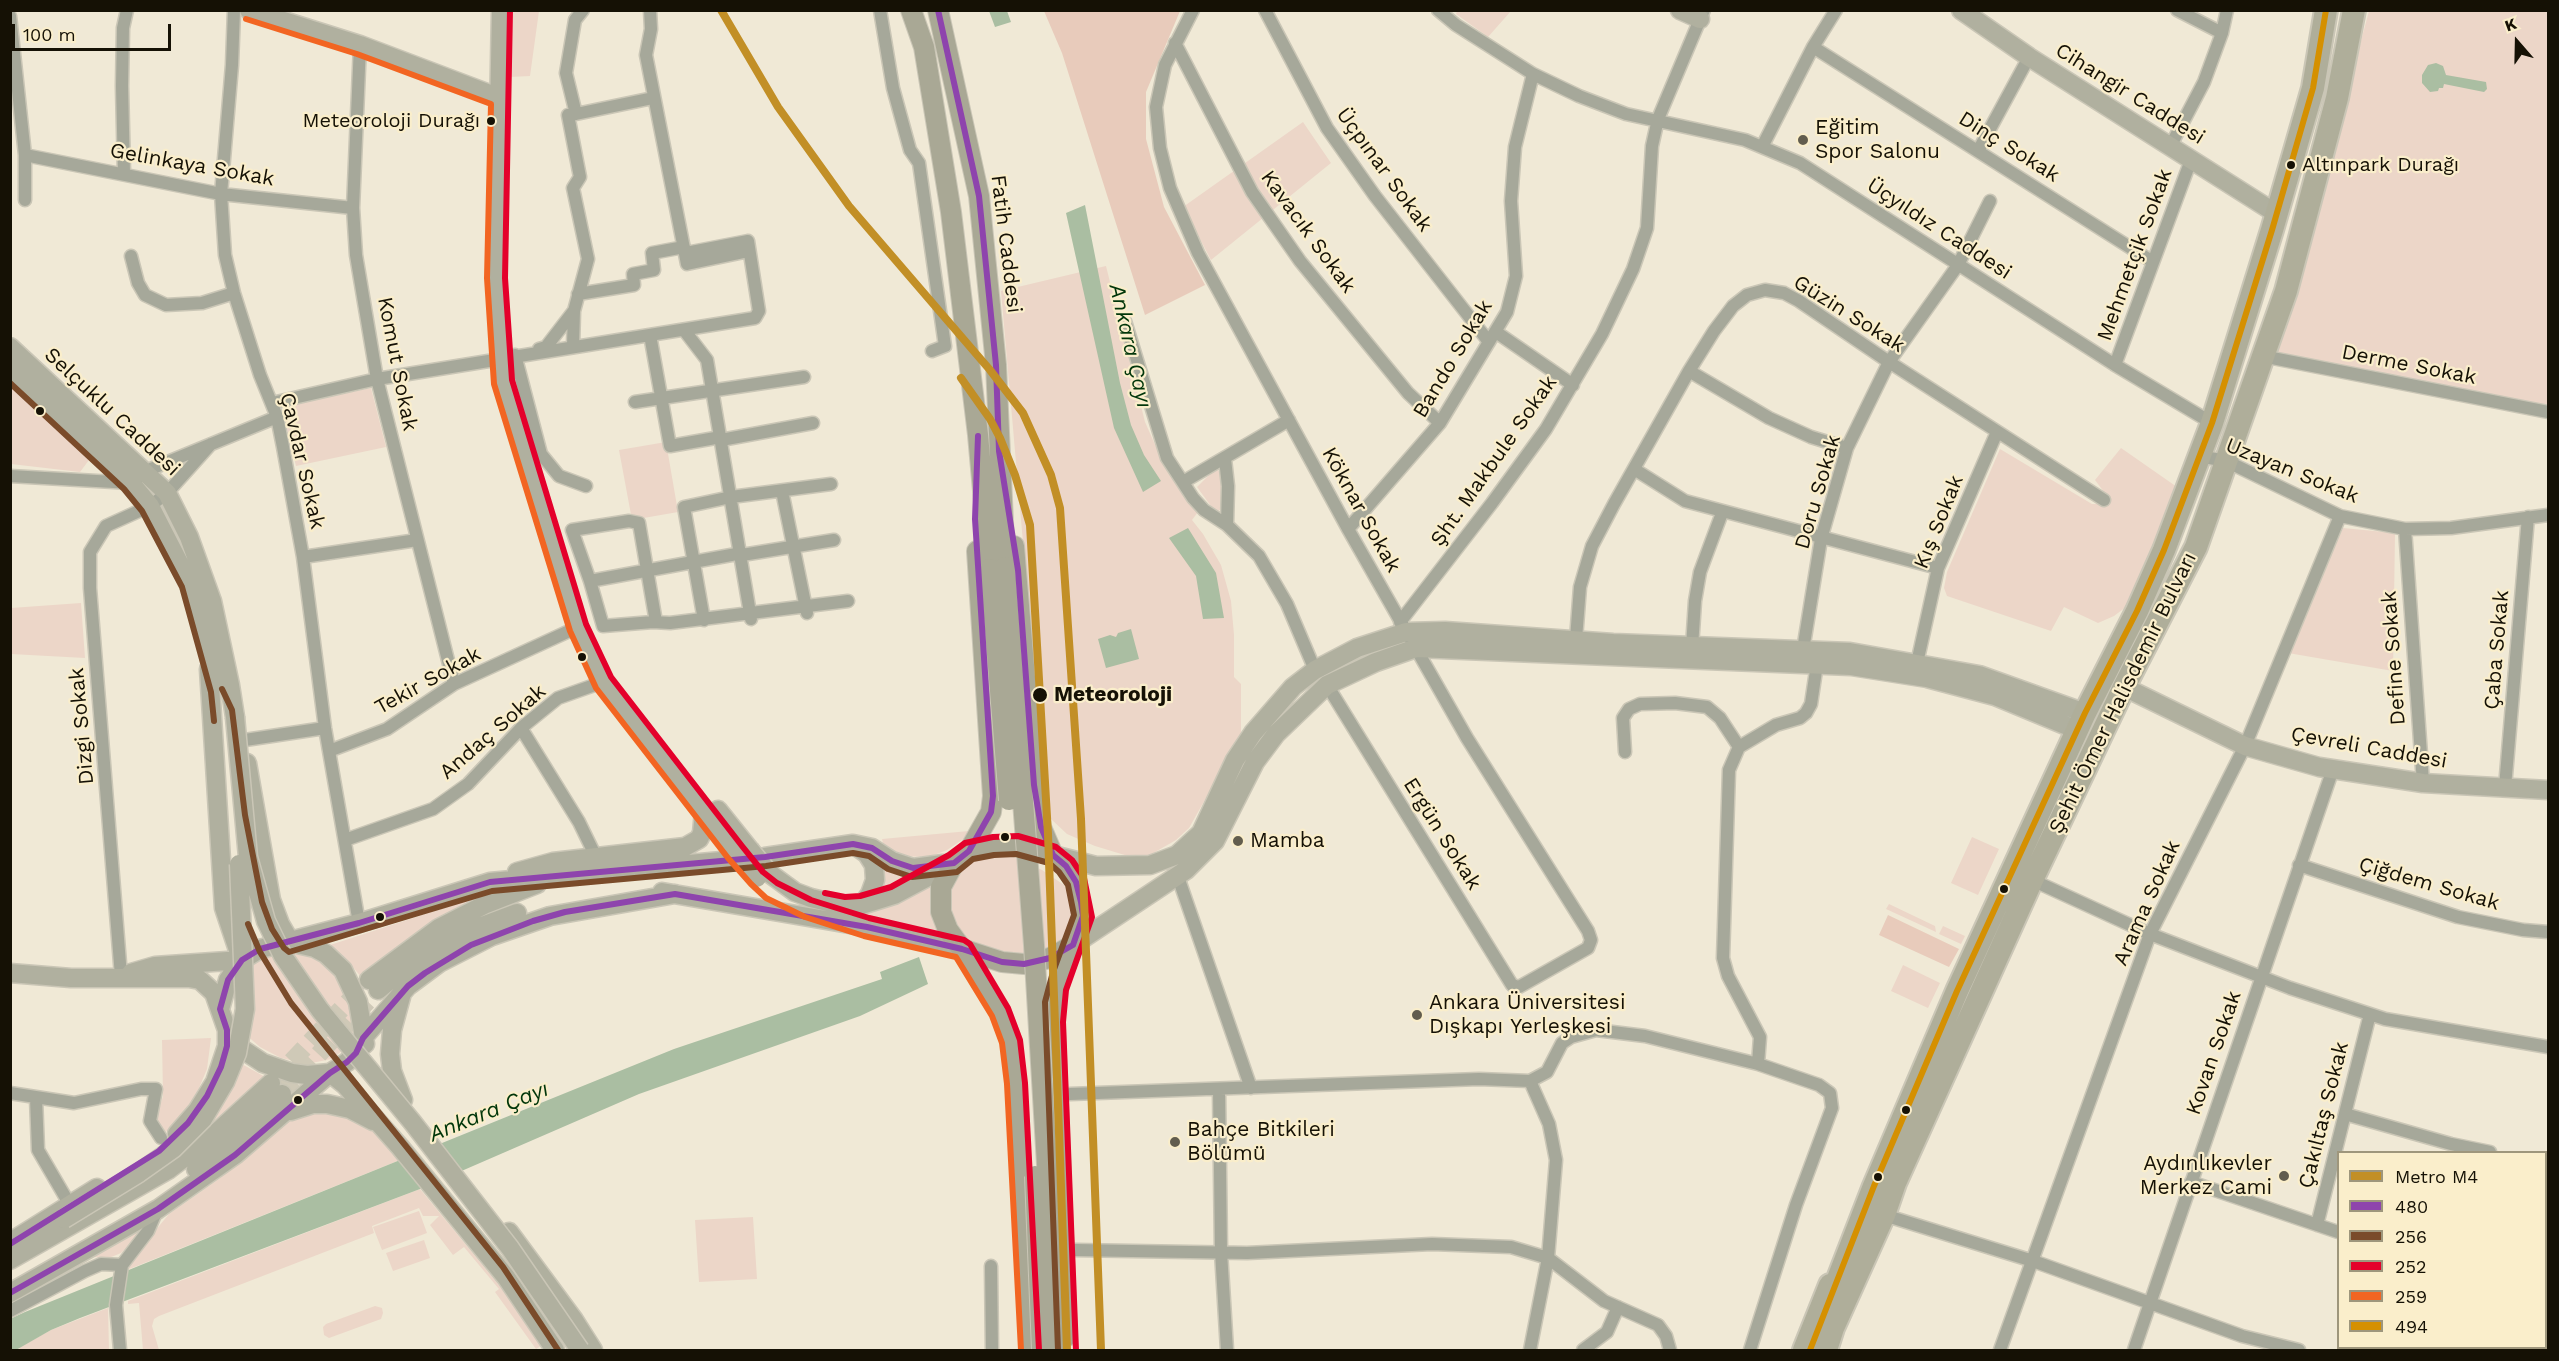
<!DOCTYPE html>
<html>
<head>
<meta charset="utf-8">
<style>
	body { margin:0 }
	#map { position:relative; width:2559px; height:1361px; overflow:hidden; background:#f0e9d6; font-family:"Work Sans",sans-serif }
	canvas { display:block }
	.frame { position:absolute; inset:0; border:12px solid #151105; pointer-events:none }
	.legend { position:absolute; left:2337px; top:1151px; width:210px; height:198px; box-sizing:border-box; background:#faeecb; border:2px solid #9e967c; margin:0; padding:8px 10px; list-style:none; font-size:18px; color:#151105 }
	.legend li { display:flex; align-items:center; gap:12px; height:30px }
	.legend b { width:30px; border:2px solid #9e967c }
	.north { position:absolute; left:2487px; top:12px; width:60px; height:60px; -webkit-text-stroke:4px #faeecb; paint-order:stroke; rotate:340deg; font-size:16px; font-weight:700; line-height:24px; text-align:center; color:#151105 }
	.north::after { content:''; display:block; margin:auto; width:21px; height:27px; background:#151105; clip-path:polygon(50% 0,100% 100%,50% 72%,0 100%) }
	.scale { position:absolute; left:12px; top:24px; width:159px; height:27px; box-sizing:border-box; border:3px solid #151105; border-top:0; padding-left:8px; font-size:18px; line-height:21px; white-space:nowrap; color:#151105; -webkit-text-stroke:4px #faeecb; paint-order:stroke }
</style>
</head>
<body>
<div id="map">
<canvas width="2559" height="1361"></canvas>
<div class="frame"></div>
<ul class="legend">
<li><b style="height:8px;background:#c28f26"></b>Metro M4</li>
<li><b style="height:8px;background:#8e44ad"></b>480</li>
<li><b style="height:8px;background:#7a4b2a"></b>256</li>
<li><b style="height:8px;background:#e4002b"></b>252</li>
<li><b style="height:8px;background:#f26522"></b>259</li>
<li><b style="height:8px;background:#d59001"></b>494</li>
</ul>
<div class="north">K</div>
<div class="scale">100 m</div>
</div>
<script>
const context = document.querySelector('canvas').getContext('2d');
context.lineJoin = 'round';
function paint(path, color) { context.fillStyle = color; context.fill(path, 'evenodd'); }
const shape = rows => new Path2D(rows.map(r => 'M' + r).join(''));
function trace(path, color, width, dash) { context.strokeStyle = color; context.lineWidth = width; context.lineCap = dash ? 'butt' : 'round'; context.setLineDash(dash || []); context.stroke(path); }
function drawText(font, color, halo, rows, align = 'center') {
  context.font = font + ' "Work Sans",sans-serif'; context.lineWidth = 4.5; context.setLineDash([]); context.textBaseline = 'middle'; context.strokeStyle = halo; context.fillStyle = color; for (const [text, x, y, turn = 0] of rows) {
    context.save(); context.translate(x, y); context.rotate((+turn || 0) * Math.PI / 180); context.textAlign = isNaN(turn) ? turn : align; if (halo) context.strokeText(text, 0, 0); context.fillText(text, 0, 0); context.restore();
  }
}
paint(shape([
	[508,11,539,11,530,76,509,77],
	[1457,11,1457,10,1511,11,1488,37,1456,14],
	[2369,11,2548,11,2548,412,2262,356,2321,190],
	[1303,122,1331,163,1211,260,1183,207],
	[1106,266,1145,422,1165,467,1198,512,1192,520,1203,534,1221,565,1231,601,1234,635,1234,677,1241,684,1241,736,1189,828,1176,840,1150,855,1128,856,1095,846,1067,834,1051,819,1046,805,1001,291],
	[10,383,89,460,80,472,11,464],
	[371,388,386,447,296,466,283,413,289,405],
	[666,442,678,512,632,520,619,450],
	[2121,448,2177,487,2147,570,2126,607,2114,616,2098,623,2064,607,2051,631,1947,596,1944,588,1947,572,2000,449,2092,504,2101,504,2107,496,2095,480],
	[1218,470,1223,478,1222,508,1216,513,1197,487,1211,473],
	[2343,528,2395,533,2393,671,2288,653],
	[81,603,85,658,11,654,11,608],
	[969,831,965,838,947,850,929,857,895,856,884,847,882,839],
	[1972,837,1999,849,1978,895,1951,883],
	[1007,854,1042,870,1064,885,1071,898,1073,914,1067,936,1059,945,1042,953,1023,955,984,950,967,942,955,929,948,909,948,895,956,876,965,866,984,855],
	[878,862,891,871,916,878,877,897],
	[931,880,940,936,861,918,861,914,890,906],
	[509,887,362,978,346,959,330,945],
	[1889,904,1935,926,1936,932,1886,909],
	[1943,926,1965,936,1961,944,1939,934],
	[287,950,306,953,324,965,339,981,353,1009,356,1034,348,1047,331,1059,307,1064,281,1058,260,1047,245,1034,236,1009,237,984,246,968,261,956],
	[1903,965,1940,983,1928,1008,1891,991],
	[211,1038,207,1069,199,1088,185,1113,166,1132,156,1119,163,1096,162,1040],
	[240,1063,267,1078,194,1140,222,1105,233,1085],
	[311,1110,346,1115,377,1132,400,1160,127,1270,135,1255,169,1214,219,1179,295,1116],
	[420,1189,509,1297,541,1346,536,1349,495,1292,499,1289,464,1247,453,1255,430,1225,439,1216,423,1216,419,1208,372,1226,374,1233,159,1316,154,1319,152,1326,159,1350,143,1350,139,1303,128,1304,128,1301],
	[419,1211,427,1233,382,1250,373,1227],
	[753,1217,757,1279,699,1282,695,1220],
	[140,1229,137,1238,121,1253,109,1258,92,1257],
	[424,1240,430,1258,393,1271,386,1253],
	[375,1306,382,1308,383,1313,381,1319,329,1338,324,1335,323,1327,326,1324],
	[108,1308,109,1350,22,1350,18,1348,51,1330],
	[2376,1348,2433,1348,2432,1350,2375,1350]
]), '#ecd6c8');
paint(shape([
	[1044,11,1180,11,1146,92,1146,139,1164,207,1205,285,1145,315,1062,53],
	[1888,915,1959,949,1949,967,1879,935]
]), '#e8cbbb');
paint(shape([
	[989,11,1007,11,1011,22,995,27],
	[2436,63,2443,66,2446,75,2486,82,2487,89,2484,92,2444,84,2443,88,2439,88,2438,91,2430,92,2422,83,2422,75,2428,65],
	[1085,205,1120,383,1131,425,1144,455,1161,481,1143,492,1114,428,1066,213],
	[1188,528,1216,573,1224,618,1203,619,1196,576,1169,538],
	[1131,629,1139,659,1106,668,1098,639,1110,635,1116,637,1118,633],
	[919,957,928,984,860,1016,639,1094,420,1189,80,1318,51,1330,16,1350,11,1350,10,1319,25,1312,674,1049,882,979,880,972]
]), '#aabea2');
paint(shape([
	[433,1144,458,1175,436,1185,410,1153]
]), '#f0e9d6');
trace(shape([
	[273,1081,369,980],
	[282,1094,378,990]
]), '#cfc9b7', 18, [18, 9]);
const street = shape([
	[234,10,232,65,221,194,225,255,234,293,260,375,277,417,283,447,303,557,325,728,359,923],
	[650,10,651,29,646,55,687,264,749,251],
	[880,10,893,88,910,150,919,163,945,346,932,351],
	[1193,10,1165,65,1156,107,1160,148,1170,188,1198,253,1348,529,1467,738,1588,931,1591,940,1588,948,1519,987,1512,985,1327,685],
	[1265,10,1327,128,1375,196,1489,342],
	[1438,10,1456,25,1533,74,1579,96,1626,114,1745,140,1800,163,2115,365,2212,423],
	[2177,10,2222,33],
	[10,16,25,155,25,200],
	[1175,43,1252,192,1300,261,1408,393,1440,423],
	[360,45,353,208,356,255,377,379,454,684],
	[1813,47,2153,262],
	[576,114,653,98],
	[1762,147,1813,47,1836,10],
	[2170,147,2204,82,2222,33,2227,10],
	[1978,151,2029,57],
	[25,155,221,194,353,208],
	[124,173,122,86,123,28,127,10],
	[131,256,138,283,145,295,166,305,202,303,234,293],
	[578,294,634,285,633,274,654,270,652,253,684,247],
	[1125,321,1167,458,1193,498,1204,510,1227,525,1259,556,1287,604,1315,670],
	[684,330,707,360,751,619],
	[1496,332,1573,385],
	[650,335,670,446,721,437],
	[573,346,574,311,588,259,573,188,580,177,568,115,576,114,566,73,575,20,583,10],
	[539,349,546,347,573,312],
	[515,355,541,454,559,476,586,486],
	[2262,356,2548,412],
	[2115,365,2191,160],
	[1689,371,1769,418,1811,437,1847,448],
	[635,402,804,377],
	[272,403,377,379,755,318,759,311,748,241,686,253],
	[721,440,813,423],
	[2199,456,2226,461,2340,516,2405,529,2451,528,2548,515],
	[1225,459,1228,486,1227,525],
	[1634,469,1685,501,1938,568],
	[10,476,131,483,146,471,277,417],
	[1183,482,1289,420],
	[782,491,807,613],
	[1348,529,1440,423,1507,312,1516,276,1511,201,1515,147,1533,74],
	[2405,529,2423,783],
	[742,553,590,581,603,626,653,622,670,623,848,601],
	[742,555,834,540],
	[303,557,417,540],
	[590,581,572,530,629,521,639,523,656,622],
	[704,620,684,507,731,497,831,484],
	[1400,622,1492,503,1546,429,1602,334,1633,269,1647,228,1652,146,1658,119,1704,10],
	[1576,639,1580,587,1592,546,1614,504,1689,371,1714,331,1733,306,1747,295,1765,290,1784,293,1799,301,1889,362,2104,500],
	[1692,647,1695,601,1700,572,1722,513],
	[1803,650,1821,539,1847,448,1889,362,1958,265,1990,201],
	[1917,663,1938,568,1997,432],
	[521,728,579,822,596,857],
	[245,740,325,728],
	[329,751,387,729,454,684,578,627],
	[1625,752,1623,718,1629,709,1640,704,1675,703,1707,707,1720,718,1739,747],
	[2505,787,2528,517],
	[345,840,433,809,468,784,521,728,558,698,603,682],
	[2299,865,2458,917,2523,930,2548,932],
	[1178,877,1251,1088],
	[2032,880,2150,934,2290,988,2385,1019,2548,1047],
	[121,976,90,588,90,552,106,526,150,506,167,493,211,444],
	[1758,1064,1760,1037,1728,976,1723,958,1729,770,1739,747,1776,725,1800,718,1806,713,1811,704,1817,664],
	[1530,1081,1547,1072,1562,1043,1571,1037,1596,1030,1645,1036,1758,1064,1819,1085,1830,1093,1832,1108,1796,1205,1750,1350],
	[1219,1089,1221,1252,1227,1350],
	[10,1093,74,1103,141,1089,156,1089,150,1121,161,1138],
	[1070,1094,1479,1079,1530,1081,1549,1124,1556,1160,1548,1258,1530,1350],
	[36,1098,38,1150,70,1205],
	[2345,1114,2451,1144,2490,1152],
	[2546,1162,2548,1162],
	[2191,1182,2338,1232],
	[1884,1215,2033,1261,2242,1336,2299,1350],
	[2317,1225,2370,1014],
	[1075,1250,1247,1253,1432,1244,1511,1247,1548,1258,1604,1301,1658,1325,1666,1336,1670,1350],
	[991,1266,992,1350],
	[2546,1279,2548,1279],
	[10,1311,85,1271,101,1264,122,1265],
	[120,1350,116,1305,122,1265,148,1231,157,1210],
	[1583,1350,1607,1332,1618,1307],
	[2000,1350,2150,934,2245,746,2340,516],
	[2134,1350,2333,769],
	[2368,1350,2368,1348]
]);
const secondary = shape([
	[249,10,360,45,500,98],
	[501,10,496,278,503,382,578,627,603,682,735,852],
	[1680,10,1700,19],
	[1961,10,2029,57,2277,214],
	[10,347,167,493,189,537,212,601,230,685,235,717],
	[10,370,131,483,150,506,190,584,201,617,218,682],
	[209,669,224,908,240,956],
	[2124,687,2245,746,2319,767,2423,783,2548,790],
	[247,763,271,900,280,924,291,943],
	[718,810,750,850],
	[857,847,867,854,874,865,875,880,870,894,862,905],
	[1053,855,1096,866,1150,865,1177,855,1201,833,1235,760,1253,733,1293,687,1315,670,1357,648,1406,632,1445,631,1613,643,1850,652,1979,675,2085,713],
	[765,857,853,844,872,848,892,861,913,868,943,864],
	[517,872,553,862,685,847,699,839,702,833,704,812],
	[769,873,795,892,811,898,844,906,862,905,894,895,954,863],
	[662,892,867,927,962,949],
	[293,943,315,948,326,954,343,970,358,1002,365,1044],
	[1073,945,1186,870,1215,841,1255,762,1276,734,1327,685,1376,662,1416,648,1851,666,1927,678,1995,696,2077,730],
	[10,973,71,978,189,978,200,980,214,993,227,1030,227,1046,215,1082,197,1111,177,1134],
	[131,973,155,966,242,960],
	[369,980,439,928,486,904,537,884],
	[378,990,402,970,443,944,469,931,517,913],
	[401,997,392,1030,390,1054,392,1071,403,1100],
	[220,1009,228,980,242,960,260,949,359,923,490,882,733,860],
	[230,1034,242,1049,263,1063,292,1073,307,1075,330,1073,345,1085,400,1147,506,1277,555,1350],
	[291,1111,313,1104,327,1104,350,1109,373,1121],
	[196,1169,282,1094],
	[509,1232,574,1320,593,1350],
	[10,1244,17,1238,97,1188],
	[10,1260,168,1170,214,1135,271,1083],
	[10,1293,158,1209,235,1155,330,1073,347,1062,356,1053,363,1038,408,986,439,963,492,936,550,916,675,894]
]);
const primary = shape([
	[911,10,924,47,951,212,978,435,990,569],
	[938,10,979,196,996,365,1005,567],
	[1014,546,1034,785,1041,827,1053,855],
	[969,851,991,812,993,796,977,551],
	[962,949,1002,962,1024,964,1050,958,1073,945],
	[1030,1350,1016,1083,1011,1041,1000,1012,962,949,948,930,941,912,941,887,954,863,969,851,993,846,1017,845,1053,855,1066,866,1076,882,1083,916,1061,975,1054,1003,1067,1336]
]);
const highway = shape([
	[1829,1302,1874,1186,1957,991,2085,713,2137,611,2164,550,2212,423,2272,230,2313,88,2326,10],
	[1804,1350,1830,1285],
	[1826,1350,1833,1328,1884,1215,1895,1183,2032,880,2124,687,2196,547,2286,291,2337,98,2354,10]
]);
trace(street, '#cac6b6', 15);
trace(secondary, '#cac6b6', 21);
trace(primary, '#cac6b6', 22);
trace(highway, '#cac6b6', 26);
trace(street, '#a6a89a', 12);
trace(secondary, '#b0b09f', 18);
trace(primary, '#a9a895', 20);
trace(highway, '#afae9a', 22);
const secondaryBridge = shape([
	[235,717,248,857,266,921,283,956,320,1010,413,1123,510,1248,580,1350],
	[750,850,769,873],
	[735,852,757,878],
	[64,1219,139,1173,173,1149,203,1119,225,1082,237,1053,245,1009,239,864]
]);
const primaryBridge = shape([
	[1005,567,1034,945,1058,1350],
	[990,569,1009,800],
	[1035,1176,1042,1350]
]);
trace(secondaryBridge, '#cac6b6', 21, []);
trace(primaryBridge, '#cac6b6', 22, []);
trace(secondaryBridge, '#b0b09f', 18);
trace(primaryBridge, '#a9a895', 20);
trace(shape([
	[10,1244,159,1151,188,1123,207,1096,221,1067,227,1046,227,1030,220,1009,228,980,242,960,260,949,359,923,490,882,765,857,853,844,872,848,892,861,913,868,954,863,969,851,991,812,993,796,975,519,978,436],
	[10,1293,158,1209,235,1155,330,1073,347,1062,356,1053,363,1038,408,986,425,973,471,945,533,921,565,912,675,894,867,927,962,949,1002,962,1024,964,1050,958,1073,945,1083,916,1081,902,1076,882,1066,866,1053,855,1041,827,1034,785,1018,570,999,451,996,365,979,196,938,10]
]), '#8e44ad', 6);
trace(shape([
	[10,383,124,489,142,511,182,587,211,692,214,721],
	[222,689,232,710,245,815,262,902,272,929,284,948,289,952,492,891,766,866,853,853,869,856,888,869,912,877,957,872,973,859,994,855,1016,854,1049,863,1059,872,1068,885,1074,915,1053,972,1045,1002,1058,1350],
	[248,924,260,952,291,1003,503,1267,558,1350]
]), '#7a4b2a', 6);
trace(shape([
	[510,10,505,278,512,380,586,624,611,677,742,846,763,872,777,883,811,900,869,918,964,940,970,944,1008,1008,1020,1040,1025,1083,1039,1350],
	[825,893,845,897,860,896,891,887,949,855,965,843,993,837,1018,836,1056,847,1072,860,1084,878,1092,917,1066,990,1063,1022,1076,1350]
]), '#e4002b', 6);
trace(shape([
	[246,19,357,54,491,104,487,278,494,384,570,631,596,688,728,858,751,884,766,898,805,917,864,936,956,957,992,1016,1002,1043,1007,1084,1021,1350]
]), '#f26522', 6);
trace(shape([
	[1810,1350,1874,1186,1957,991,2085,713,2137,611,2164,550,2212,423,2272,230,2313,88,2326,10]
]), '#d59001', 6);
trace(shape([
	[721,10,778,107,849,206,990,370,1023,413,1051,475,1060,508,1081,819,1101,1350],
	[961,378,990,419,1000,438,1015,475,1030,525,1048,834,1067,1350]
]), '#c28f26', 8);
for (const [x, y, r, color] of [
	[491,121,5,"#151105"],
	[1803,140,6,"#625d4e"],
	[2291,165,5,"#151105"],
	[40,411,5,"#151105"],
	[582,657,5,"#151105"],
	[1040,695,8,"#151105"],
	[1005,837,5,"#151105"],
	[1238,841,6,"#625d4e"],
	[2004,889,5,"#151105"],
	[380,917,5,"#151105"],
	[1417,1015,6,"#625d4e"],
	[298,1100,5,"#151105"],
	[1906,1110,5,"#151105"],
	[1175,1142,6,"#625d4e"],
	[2284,1176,6,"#625d4e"],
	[1878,1177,5,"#151105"]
]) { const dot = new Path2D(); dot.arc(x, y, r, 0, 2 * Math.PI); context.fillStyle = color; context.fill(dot); trace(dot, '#faeecb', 2); }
drawText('20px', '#151105', '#faeecb', [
	["Meteoroloji Durağı",480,121],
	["Altınpark Durağı",2302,165,"left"]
], 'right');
drawText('21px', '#151105', '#faeecb', [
	["Cihangir Caddesi",2130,94,32],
	["Dinç Sokak",2009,147,32],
	["Gelinkaya Sokak",192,165,10],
	["Üçpınar Sokak",1384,170,54],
	["Üçyıldız Caddesi",1939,229,33],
	["Kavacık Sokak",1308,232,54],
	["Fatih Caddesi",1006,244,83],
	["Mehmetçik Sokak",2135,255,-70],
	["Güzin Sokak",1849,314,32],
	["Bando Sokak",1453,359,-59],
	["Komut Sokak",397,364,79],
	["Derme Sokak",2409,365,11],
	["Selçuklu Caddesi",112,412,43],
	["Çavdar Sokak",302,461,77],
	["Şht. Makbule Sokak",1494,461,-55],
	["Uzayan Sokak",2292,471,22],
	["Doru Sokak",1818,492,-74],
	["Köknar Sokak",1361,510,61],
	["Kış Sokak",1939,522,-68],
	["Çaba Sokak",2497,650,-85],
	["Define Sokak",2394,658,-94],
	["Tekir Sokak",428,681,-29],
	["Şehit Ömer Halisdemir Bulvarı",2123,693,-64],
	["Dizgi Sokak",82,726,-95],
	["Andaç Sokak",493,732,-41],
	["Çevreli Caddesi",2369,748,10],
	["Ergün Sokak",1442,834,58],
	["Çiğdem Sokak",2429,884,16],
	["Arama Sokak",2147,903,-66],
	["Kovan Sokak",2214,1053,-71],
	["Çakıltaş Sokak",2324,1115,-76]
]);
drawText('21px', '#151105', '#faeecb', [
	["Eğitim",1815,128],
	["Spor Salonu",1815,152],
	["Mamba",1250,841],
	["Ankara Üniversitesi",1429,1003],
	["Dışkapı Yerleşkesi",1429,1027],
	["Bahçe Bitkileri",1187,1130],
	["Bölümü",1187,1154],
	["Aydınlıkevler",2272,1164,"right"],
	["Merkez Cami",2272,1188,"right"]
], 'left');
drawText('bold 21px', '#151105', '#faeecb', [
	["Meteoroloji",1054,695]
], 'left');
drawText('italic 22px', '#01360a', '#faeecb', [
	["Ankara Çayı",1130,346,77],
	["Ankara Çayı",489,1112,-22]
]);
</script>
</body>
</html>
